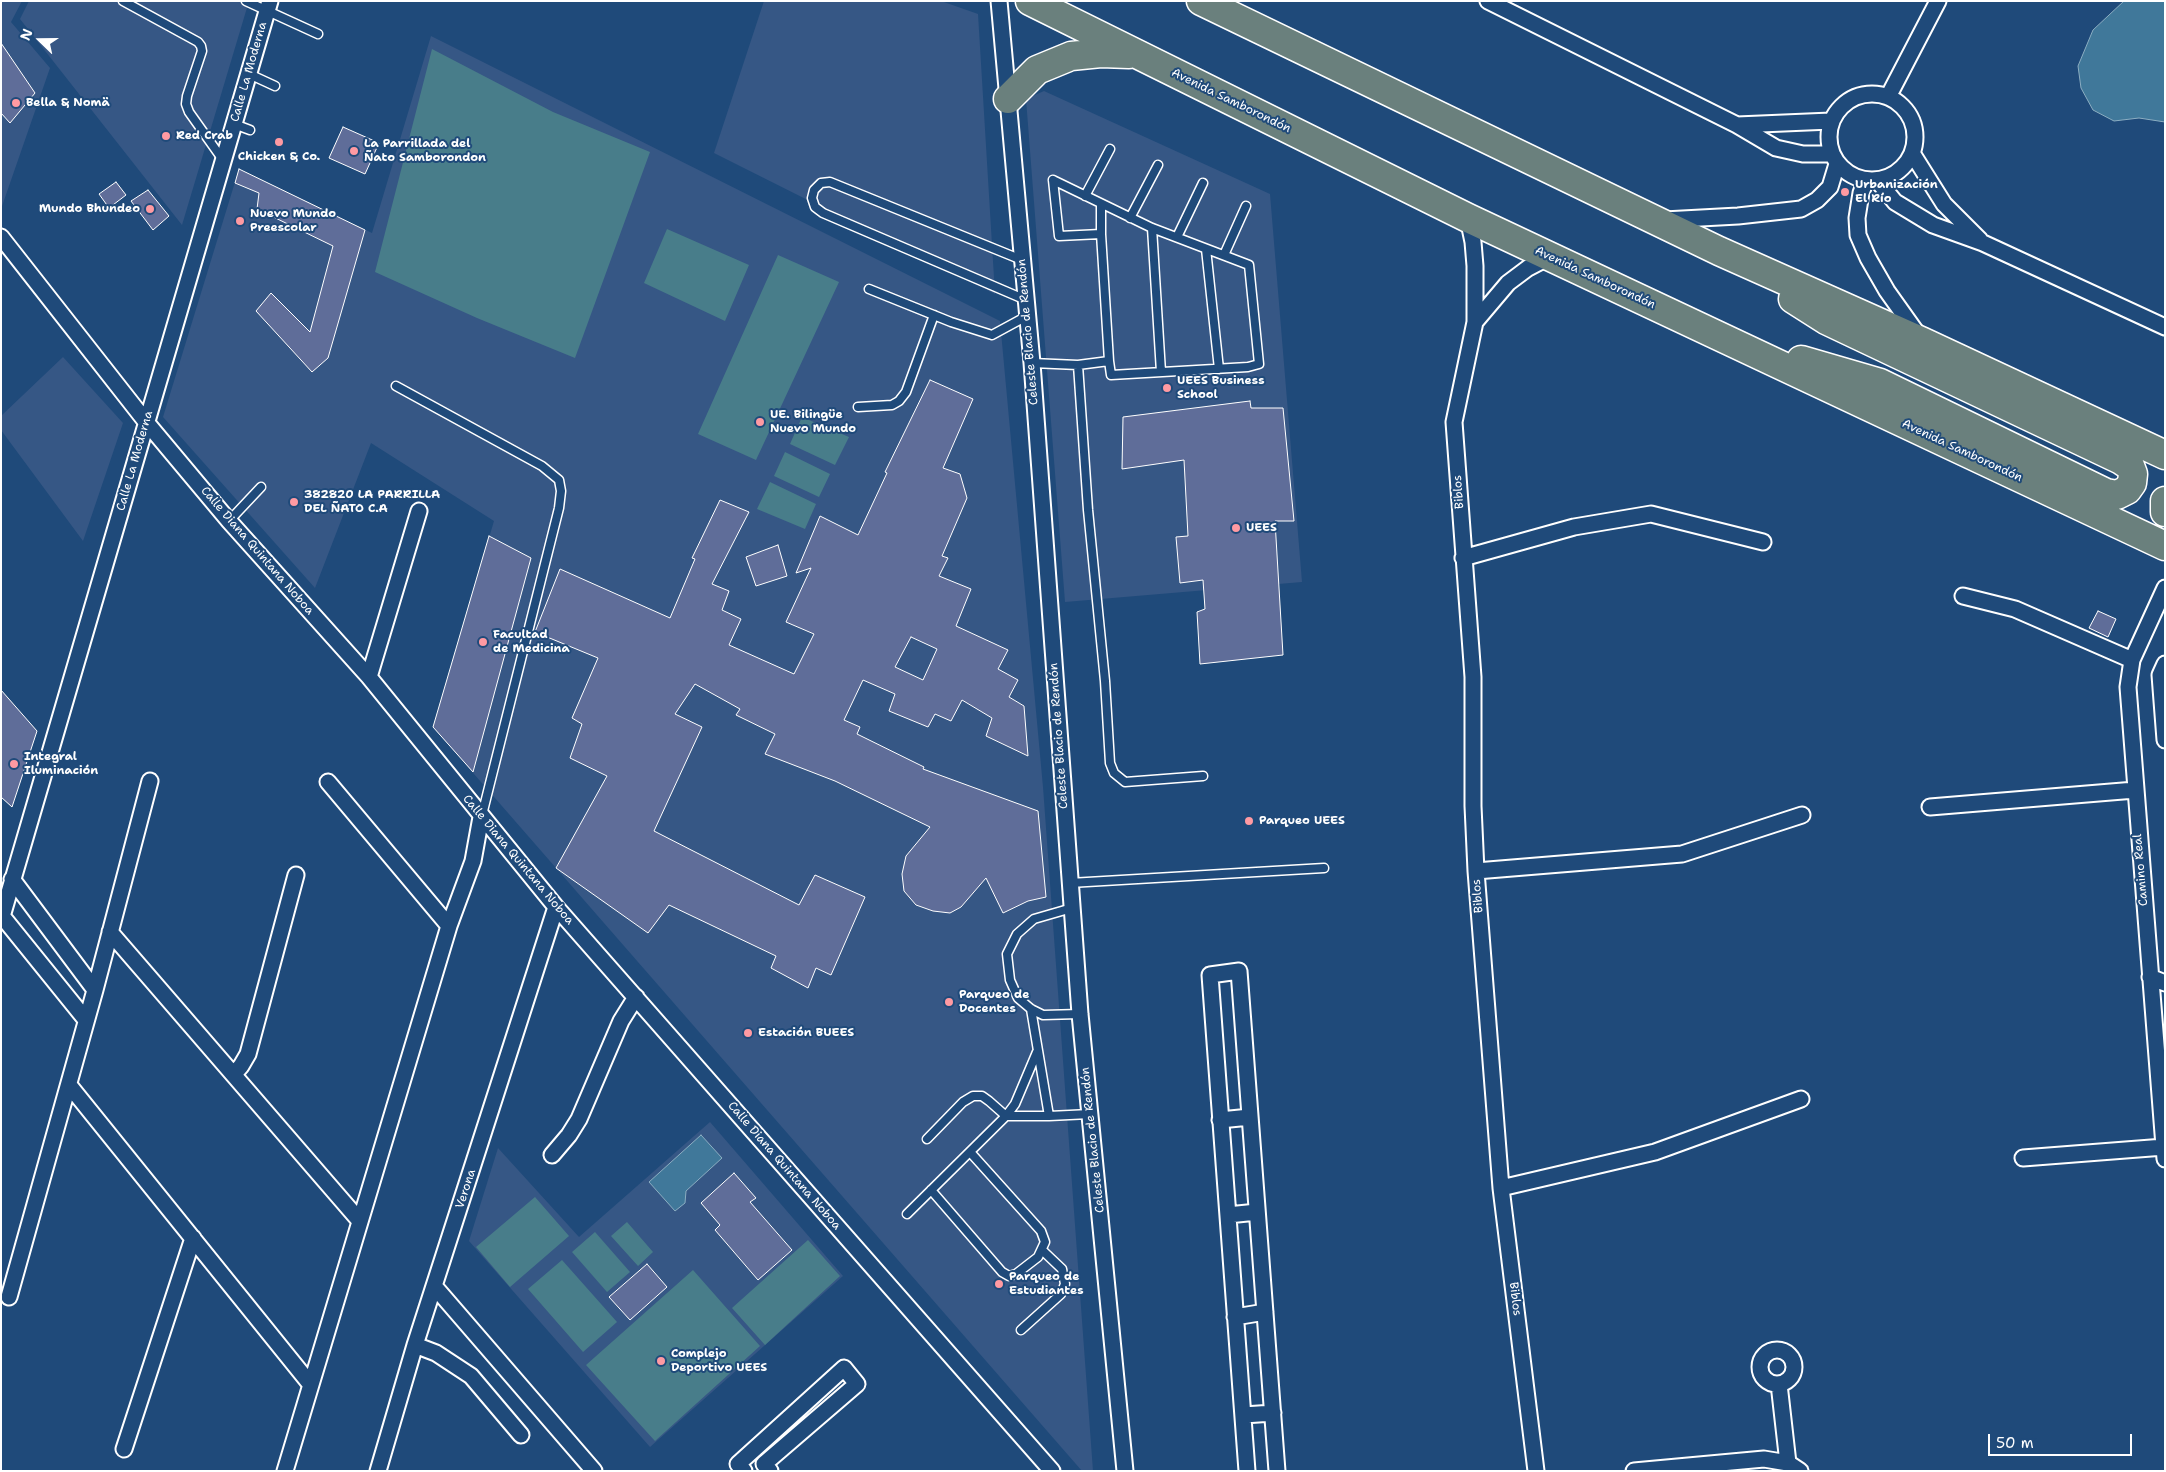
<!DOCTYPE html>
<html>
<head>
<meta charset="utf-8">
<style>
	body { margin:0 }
	#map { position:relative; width:2166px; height:1472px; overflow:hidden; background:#1f4a7a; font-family:"Shantell Sans",sans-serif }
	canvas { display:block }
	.frame { position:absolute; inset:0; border:2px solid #fff; pointer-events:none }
	.north { position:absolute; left:15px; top:15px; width:50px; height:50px; -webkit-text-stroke:4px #1f4a7a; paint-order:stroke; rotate:292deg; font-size:14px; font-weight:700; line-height:20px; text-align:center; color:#fff }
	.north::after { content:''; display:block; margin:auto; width:18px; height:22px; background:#fff; clip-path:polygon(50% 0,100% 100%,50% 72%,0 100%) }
	.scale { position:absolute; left:1988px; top:1434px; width:144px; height:22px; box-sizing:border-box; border:2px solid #fff; border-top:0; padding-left:6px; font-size:15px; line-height:18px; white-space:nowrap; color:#fff; -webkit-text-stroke:4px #1f4a7a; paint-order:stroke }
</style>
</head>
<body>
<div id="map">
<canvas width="2166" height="1472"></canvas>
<div class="frame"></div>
<div class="north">N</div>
<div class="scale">50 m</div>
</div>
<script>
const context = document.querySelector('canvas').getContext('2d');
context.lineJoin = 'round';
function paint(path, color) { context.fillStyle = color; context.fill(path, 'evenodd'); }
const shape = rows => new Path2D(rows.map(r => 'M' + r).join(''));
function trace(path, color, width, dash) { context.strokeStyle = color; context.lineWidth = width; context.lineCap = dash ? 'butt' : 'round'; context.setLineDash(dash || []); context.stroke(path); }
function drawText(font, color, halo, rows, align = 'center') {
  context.font = font + ' "Shantell Sans",sans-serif'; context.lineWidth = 4; context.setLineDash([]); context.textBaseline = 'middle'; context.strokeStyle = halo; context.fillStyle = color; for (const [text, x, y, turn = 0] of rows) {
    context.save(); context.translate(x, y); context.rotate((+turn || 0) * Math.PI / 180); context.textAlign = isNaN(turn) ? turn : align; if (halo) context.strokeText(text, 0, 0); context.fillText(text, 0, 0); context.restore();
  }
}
paint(shape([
	[1,1,22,1,11,22,50,68,1,209],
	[29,1,249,1,182,225,20,19],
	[764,1,941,1,978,14,995,294,714,153],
	[431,36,1000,321,1043,787,1093,1471,1082,1471,433,727,494,521,371,443,315,588,163,417,239,169,372,233],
	[1044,91,1270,194,1302,582,1065,602,1026,99],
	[63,357,123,423,83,541,1,430,1,416],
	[710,1122,843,1276,650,1447,469,1241,498,1148,579,1237]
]), '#365785');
paint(shape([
	[432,49,553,112,650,152,575,358,477,318,375,272],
	[667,229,749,265,725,321,644,283],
	[778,255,839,282,756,460,698,434],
	[802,417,849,437,835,465,790,444],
	[785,452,830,474,819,497,774,476],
	[770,482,816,504,805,529,757,509],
	[535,1197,569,1236,510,1287,476,1247],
	[627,1222,653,1252,638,1266,611,1236],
	[595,1232,630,1272,607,1292,572,1252],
	[808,1240,840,1276,765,1345,732,1308],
	[562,1260,617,1322,583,1352,528,1289],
	[693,1270,760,1346,655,1441,586,1365]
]), '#487d8a');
const water = shape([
	[2124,1,2165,1,2165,122,2139,118,2114,121,2093,110,2081,88,2078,66,2093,30,2124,1],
	[701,1135,722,1158,686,1191,685,1203,675,1211,649,1182,701,1135]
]);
paint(water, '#40789a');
trace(water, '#8caec2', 1);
const building = shape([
	[1,43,35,93,10,123,1,113,1,43],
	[343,127,379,143,365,174,329,158,343,127],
	[239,169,365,230,328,358,312,372,256,311,271,293,310,332,333,246,257,209,259,193,235,183,239,169],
	[116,182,126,195,109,208,99,194,116,182],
	[148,190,169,216,153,230,131,201,148,190],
	[930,380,973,399,943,468,960,474,967,498,942,556,948,558,939,576,971,589,956,626,1008,650,998,669,1018,680,1009,697,1024,706,1028,756,986,736,992,718,962,700,951,721,935,714,928,727,889,711,895,694,863,680,844,720,860,727,857,734,924,767,923,769,1038,811,1046,897,1028,901,1003,913,986,878,961,907,950,913,933,911,916,905,904,891,902,874,906,856,930,827,835,781,765,754,775,734,736,715,740,709,695,684,675,714,702,727,654,831,799,905,815,875,865,897,831,975,816,968,808,988,771,968,776,956,669,905,648,933,556,868,607,776,570,758,582,724,572,718,598,658,535,632,560,569,670,618,695,559,692,558,720,500,749,512,712,584,729,591,722,610,741,619,729,645,794,674,814,634,786,622,811,568,796,573,820,516,858,535,887,473,885,472,930,380],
	[911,637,937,649,923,680,895,667,911,637],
	[1250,401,1251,408,1283,408,1294,521,1275,521,1283,655,1200,664,1197,612,1205,609,1203,580,1180,583,1176,537,1188,536,1184,460,1122,469,1123,417,1250,401],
	[489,536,531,558,473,772,433,727,489,536],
	[778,545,787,576,756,586,746,557,778,545],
	[2098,611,2116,619,2108,637,2089,628,2098,611],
	[1,690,37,731,12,807,1,797,1,690],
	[734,1173,756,1198,750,1202,792,1250,758,1280,715,1230,720,1225,701,1203,734,1173],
	[647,1264,667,1287,630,1320,609,1297,647,1264]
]);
paint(building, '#5f6d99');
trace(building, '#fff', 1);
const lane = shape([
	[123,1,198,42,201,46,202,51,187,96,186,104,189,112,223,160],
	[246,1,318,34],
	[249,74,275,86],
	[234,124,250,130],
	[1053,180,1152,228,1249,265,1259,364,1248,367,1111,375,1109,361],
	[1053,180,1059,236,1101,234],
	[1085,196,1110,149],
	[1130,218,1158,165],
	[1152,228,1161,372],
	[1177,237,1203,183],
	[1206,249,1219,369],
	[1224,255,1246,206],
	[1022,260,830,182,821,183,814,190,812,198,815,207,823,213,1026,300],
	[869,289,951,322,992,335,1027,316],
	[1032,363,1078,365,1109,361,1101,234,1101,205],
	[1078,365,1088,510,1105,681,1110,763,1114,773,1125,782,1203,776],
	[396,386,542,466,559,480,561,491,559,508,482,815],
	[858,407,892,405,899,401,906,392,934,315],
	[229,521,261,487],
	[1070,883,1324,868],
	[1072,908,1034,919,1017,934,1007,954,1010,980,1018,998,1031,1009,1043,1015,1080,1014],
	[1031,1009,1049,1116,1090,1114],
	[927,1139,963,1102,973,1096,982,1096,989,1101,1006,1116,1049,1116],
	[931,1190,1002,1272,1009,1276,1016,1274,1038,1257,1045,1242,1041,1231,970,1152],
	[907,1214,1006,1116,1015,1104,1037,1052],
	[1021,1330,1061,1294,1065,1284,1062,1269,1042,1250]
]);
const street = shape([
	[999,1,1032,363,1080,1014,1125,1471],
	[1488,1,1737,125,1776,148,1803,154,1832,154],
	'1829 137a43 43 0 1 1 86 0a43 43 0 1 1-86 0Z',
	[1888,97,1938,1],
	[1737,125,1831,121],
	[1912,153,1944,204,1980,240],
	[1866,180,1861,193,1857,218,1858,235,1868,258,1887,291,1919,336],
	[1877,180,1895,202,1933,225,1983,243,2165,327],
	[1468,218,1473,242,1475,266,1475,322,1508,283,1528,268,1549,257],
	[1664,220,1738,216,1801,209,1817,200,1830,187,1837,164],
	[1,237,147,423,229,521,369,677,556,907,1052,1471],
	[1475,322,1454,422,1473,677,1473,806,1476,871,1501,1188,1536,1471],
	[1463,558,1574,527,1651,514,1763,542],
	[2165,588,2132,660,2128,687,2165,1159],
	[1963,596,2015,609,2132,660],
	[2165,664,2160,675,2165,740],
	[369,677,419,511],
	[328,782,449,926],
	[1930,807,2135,790],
	[1476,871,1682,854,1802,815],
	[12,879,95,990],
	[2,916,86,1020],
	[1,920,270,1],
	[110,932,359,1220],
	[2150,977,2165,983],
	[234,1074,241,1066,248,1054,296,875],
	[69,1085,311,1385],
	[1220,1120,1250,1117],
	[552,1155,569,1135,579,1119,621,1021,636,997],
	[2023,1158,2164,1147],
	[1501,1188,1655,1152,1801,1099],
	[1228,1215,1257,1212],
	[435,1287,594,1471],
	[9,1297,95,990,150,781],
	[1235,1317,1265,1312],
	[415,1345,436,1353,471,1376,521,1435],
	'1760 1367a17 17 0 1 1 34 0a17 17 0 1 1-34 0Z',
	[1779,1384,1788,1463],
	[1244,1415,1273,1413],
	[124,1449,193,1238],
	[285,1471,449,926,473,861,481,817],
	[378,1471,415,1345,556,907],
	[744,1471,738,1464,844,1368,857,1384,764,1464,770,1471],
	[1247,1471,1210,975,1239,971,1277,1471],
	[1634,1471,1764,1459,1788,1463,1800,1471]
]);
const highway = shape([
	[1030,1,1468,218,2165,546],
	[1201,1,1719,251,1923,342,2165,455],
	[1008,99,1037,70,1071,56,1101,53,1129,54],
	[1793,299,1826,320,2121,460,2130,466,2133,474,2132,483,2127,490,2117,495,2106,493,1880,383,1801,360],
	[2165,501,2165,512]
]);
trace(lane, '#fff', 11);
trace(street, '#fff', 19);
trace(highway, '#fff', 31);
trace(lane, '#1f4a7a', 8);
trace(street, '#1f4a7a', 15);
trace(highway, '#6a807d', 28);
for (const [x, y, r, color] of [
	[16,103,5,"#ff9aa2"],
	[166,136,5,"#ff9aa2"],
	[279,142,5,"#ff9aa2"],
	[354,151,5,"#ff9aa2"],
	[1845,192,5,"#ff9aa2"],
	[150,209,5,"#ff9aa2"],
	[240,221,5,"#ff9aa2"],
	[1167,388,5,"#ff9aa2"],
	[760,422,5,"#ff9aa2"],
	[294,502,5,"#ff9aa2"],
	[1236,528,5,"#ff9aa2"],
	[483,642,5,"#ff9aa2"],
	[14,764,5,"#ff9aa2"],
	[1249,821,5,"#ff9aa2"],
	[949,1002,5,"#ff9aa2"],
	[748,1033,5,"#ff9aa2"],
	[999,1284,5,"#ff9aa2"],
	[661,1361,5,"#ff9aa2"]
]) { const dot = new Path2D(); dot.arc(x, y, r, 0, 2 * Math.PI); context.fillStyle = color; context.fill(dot); trace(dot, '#1f4a7a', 2); }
drawText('12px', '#fff', '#1f4a7a', [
	["Calle La Moderna",249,72,-74],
	["Avenida Samborondón",1231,101,26],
	["Avenida Samborondón",1595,278,25],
	["Celeste Blacio de Rendón",1028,332,-95],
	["Avenida Samborondón",1962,451,25],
	["Calle La Moderna",135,461,-74],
	["Biblos",1459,492,-94],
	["Calle Diana Quintana Noboa",257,551,49],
	["Celeste Blacio de Rendón",1059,736,-94],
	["Calle Diana Quintana Noboa",518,860,50],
	["Camino Real",2141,870,-95],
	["Biblos",1478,896,-95],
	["Celeste Blacio de Rendón",1093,1140,-96],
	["Calle Diana Quintana Noboa",784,1166,49],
	["Verona",466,1189,-72],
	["Biblos",1515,1299,83]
]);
drawText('bold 12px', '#fff', '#1f4a7a', [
	["Bella & Nomä",26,103],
	["Red Crab",176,136],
	["La Parrillada del",364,144],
	["Ñato Samborondon",364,158],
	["Chicken & Co.",279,157,"center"],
	["Urbanización",1855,185],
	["El Río",1855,199],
	["Mundo Bhundeo",140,209,"right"],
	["Nuevo Mundo",250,214],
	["Preescolar",250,228],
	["UEES Business",1177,381],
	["School",1177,395],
	["UE. Bilingüe",770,415],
	["Nuevo Mundo",770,429],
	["382820 LA PARRILLA",304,495],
	["DEL ÑATO C.A",304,509],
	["UEES",1246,528],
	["Facultad",493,635],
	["de Medicina",493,649],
	["Integral",24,757],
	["Iluminación",24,771],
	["Parqueo UEES",1259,821],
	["Parqueo de",959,995],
	["Docentes",959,1009],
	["Estación BUEES",758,1033],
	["Parqueo de",1009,1277],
	["Estudiantes",1009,1291],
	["Complejo",671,1354],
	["Deportivo UEES",671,1368]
], 'left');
</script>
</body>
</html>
